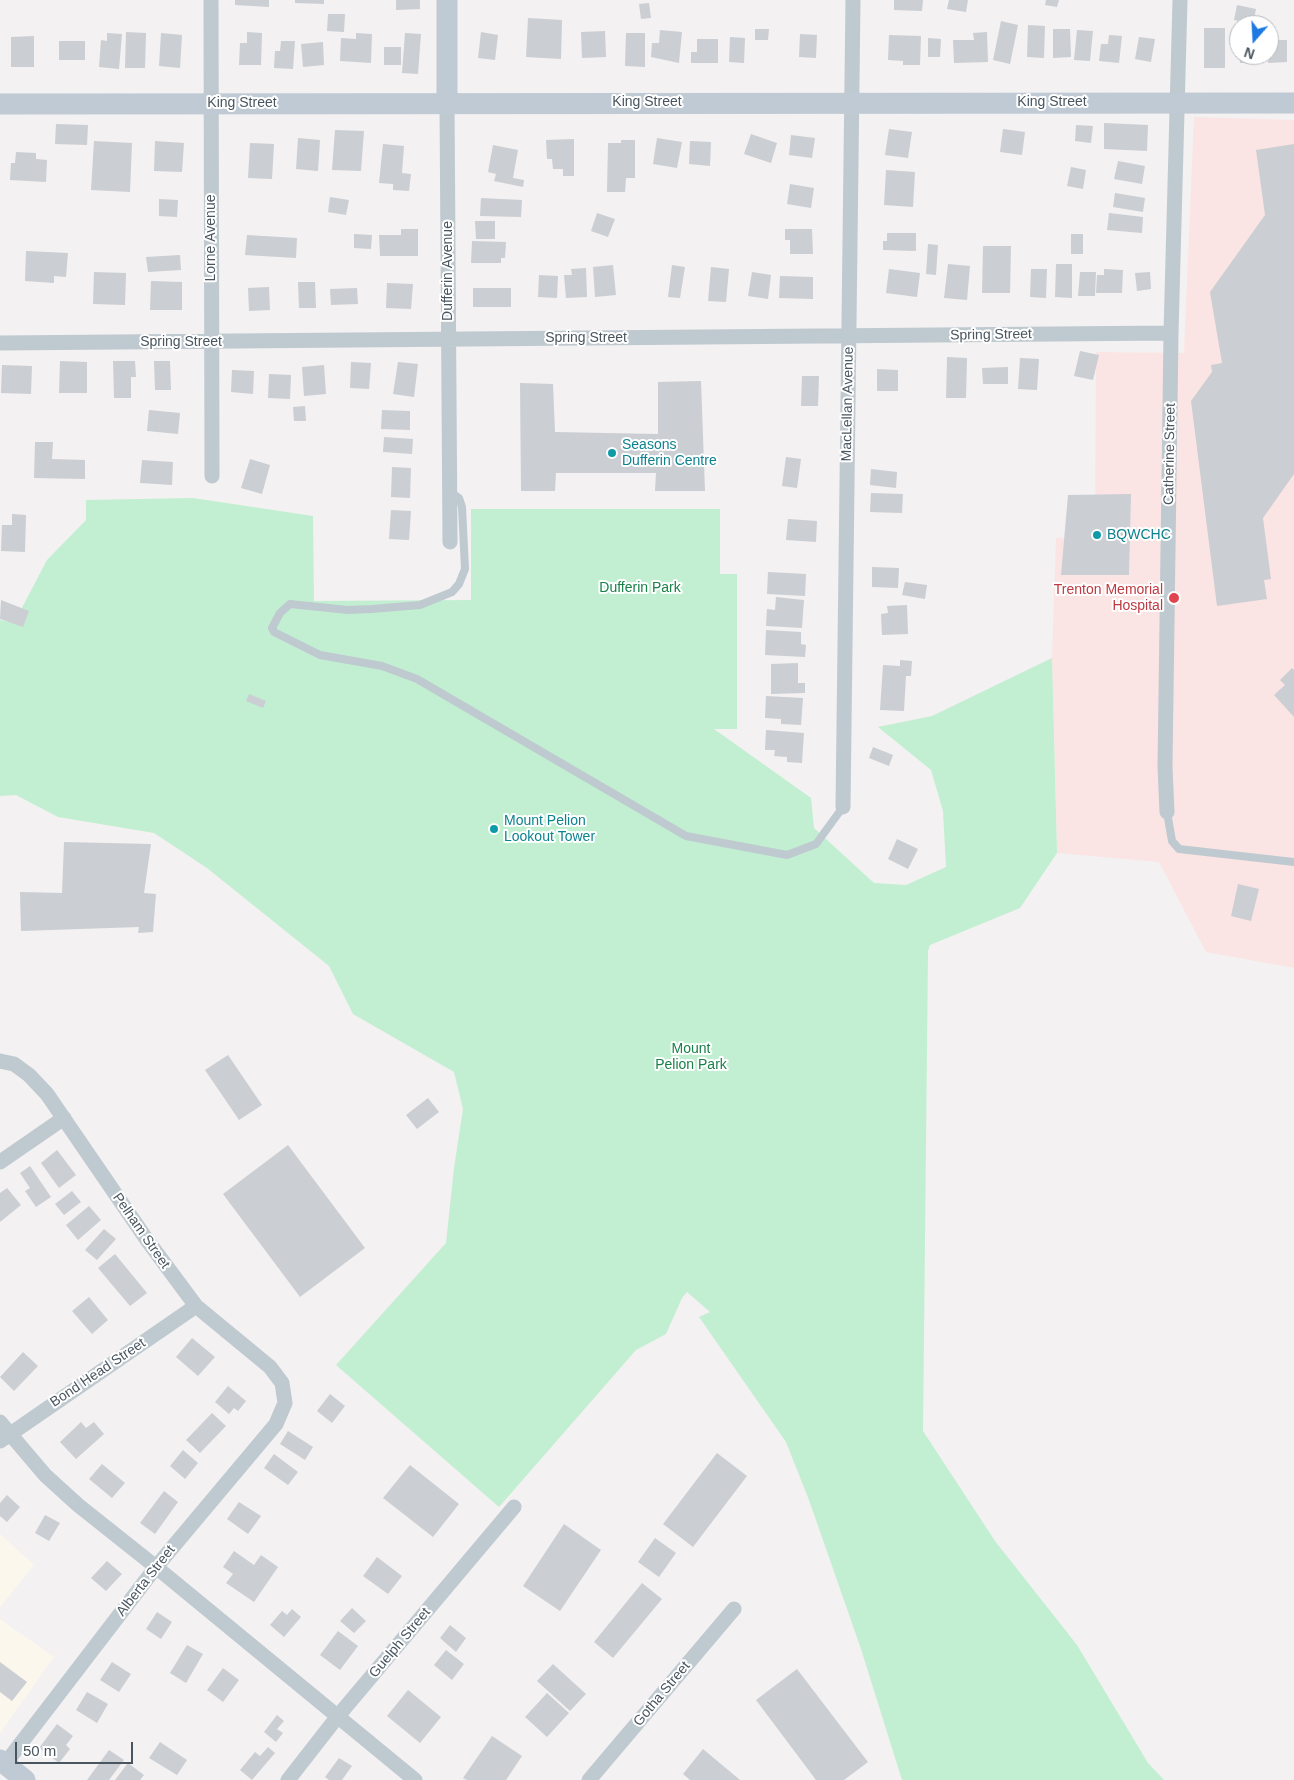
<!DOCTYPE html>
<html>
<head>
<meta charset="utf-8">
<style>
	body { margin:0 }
	#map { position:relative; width:1294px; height:1780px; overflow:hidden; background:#f3f1f1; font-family:Helvetica,sans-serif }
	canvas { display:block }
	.north { position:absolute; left:1229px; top:15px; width:50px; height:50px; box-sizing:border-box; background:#fff; border:1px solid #b6bbbf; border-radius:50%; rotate:199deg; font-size:14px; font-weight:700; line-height:20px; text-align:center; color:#49555f }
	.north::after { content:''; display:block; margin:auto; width:18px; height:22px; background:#1c7ae2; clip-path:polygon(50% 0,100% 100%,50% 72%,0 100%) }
	.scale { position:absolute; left:15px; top:1742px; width:118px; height:22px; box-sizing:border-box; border:2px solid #49555f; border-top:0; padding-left:6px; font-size:15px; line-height:18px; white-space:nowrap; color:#49555f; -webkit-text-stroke:4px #fff; paint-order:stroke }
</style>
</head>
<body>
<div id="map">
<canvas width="1294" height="1780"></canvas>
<div class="north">N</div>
<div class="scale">50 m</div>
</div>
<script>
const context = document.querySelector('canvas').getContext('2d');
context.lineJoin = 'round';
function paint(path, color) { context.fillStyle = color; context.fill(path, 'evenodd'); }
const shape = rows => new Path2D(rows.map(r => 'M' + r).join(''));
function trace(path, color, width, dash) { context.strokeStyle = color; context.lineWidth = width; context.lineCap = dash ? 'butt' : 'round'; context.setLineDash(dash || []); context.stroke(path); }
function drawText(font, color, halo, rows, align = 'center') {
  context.font = font + ' Helvetica,sans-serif'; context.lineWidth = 4; context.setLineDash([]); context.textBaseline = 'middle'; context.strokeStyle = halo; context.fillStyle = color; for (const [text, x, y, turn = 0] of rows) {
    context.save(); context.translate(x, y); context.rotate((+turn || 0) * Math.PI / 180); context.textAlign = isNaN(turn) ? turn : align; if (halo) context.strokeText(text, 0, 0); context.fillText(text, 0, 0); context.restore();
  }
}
paint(shape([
	[0,1534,34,1565,0,1607],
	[0,1619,54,1657,0,1733]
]), '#fcf7ed');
paint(shape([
	[1194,117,1294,120,1294,968,1206,952,1159,862,1057,853,1052,658,1056,538,1095,537,1096,352,1184,353]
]), '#fbe5e4');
paint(shape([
	[193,498,313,516,314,601,471,600,471,509,720,509,720,574,737,574,737,729,714,729,811,798,814,828,874,883,906,885,946,867,943,811,931,770,878,727,932,716,1052,658,1057,853,1020,908,930,945,928,951,923,1431,995,1541,1077,1645,1148,1763,1164,1780,902,1780,861,1649,809,1500,786,1442,699,1317,710,1312,687,1292,682,1298,666,1334,636,1350,499,1507,336,1365,446,1243,454,1168,463,1109,454,1072,353,1014,329,966,207,868,154,833,58,817,16,795,0,796,0,620,14,623,47,560,86,520,86,500]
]), '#c2efd1');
paint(shape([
	[235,0,269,0,269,7,235,5],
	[295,0,324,0,324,4,295,3],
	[396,0,420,0,420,9,396,10],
	[894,0,923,0,922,11,894,10],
	[949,0,968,0,966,12,947,9],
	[1046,0,1059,0,1057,7,1045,5],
	[649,3,651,18,641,19,639,4],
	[1237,5,1256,9,1253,24,1234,20],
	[328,14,345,14,344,32,327,31],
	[528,18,562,20,561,59,526,57],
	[1001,21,1018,25,1010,64,993,60],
	[1028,25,1045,26,1044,58,1027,57],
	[1204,28,1225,28,1225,68,1204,68],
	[755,29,769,29,768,40,755,40],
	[1053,29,1070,29,1071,57,1053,58],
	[660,30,682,32,679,63,651,57,652,43,659,43],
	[1077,30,1093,31,1090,61,1074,60],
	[605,31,606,57,582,58,581,32],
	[126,32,146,33,145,68,125,68],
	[247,32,262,33,261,65,239,65,240,43,247,43],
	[481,32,498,35,495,60,478,58],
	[987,32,988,62,954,63,953,40,974,40,973,33],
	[107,33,122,34,119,69,99,67,101,40,107,41],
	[161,33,182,35,180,68,159,66],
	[356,33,372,34,371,63,340,61,341,38,356,39],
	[405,33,421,34,418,74,402,73],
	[626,33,645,33,645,67,625,66],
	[800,34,817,35,816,58,799,57],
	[889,35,921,36,920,65,903,65,903,61,888,60],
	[1109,35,1122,36,1119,63,1099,61,1101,44,1108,44],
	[34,36,34,67,11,67,11,37],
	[730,37,745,38,744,63,729,62],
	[1139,37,1155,39,1151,62,1135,59],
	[928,38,941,39,940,57,928,57],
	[697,39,718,39,718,63,691,63,691,52,697,52],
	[1269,40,1287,40,1287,62,1268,63],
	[59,41,85,41,85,60,59,60],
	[281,41,295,41,293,69,274,68,275,51,280,51],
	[323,42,324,65,303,67,301,44],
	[384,47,401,47,401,65,384,65],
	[1240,55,1263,55,1264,63,1240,63],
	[1104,123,1148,125,1147,151,1104,149],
	[56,124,88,125,87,145,55,144],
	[1076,125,1093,126,1091,143,1075,141],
	[889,129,912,132,908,158,885,155],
	[1003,129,1025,132,1022,155,1000,152],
	[335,130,364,131,361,171,332,170],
	[751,134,777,143,771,163,744,154],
	[791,135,815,138,812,158,789,155],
	[298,138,320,140,318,171,296,169],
	[657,138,682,142,677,168,653,164],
	[574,139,574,176,563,176,563,169,553,169,552,159,547,159,546,140],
	[621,140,635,140,635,178,626,178,625,192,607,192,608,143,621,143],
	[94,141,132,143,130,192,91,190],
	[155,141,184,143,182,172,154,171],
	[690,141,711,142,710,166,689,164],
	[250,143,274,144,272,179,248,178],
	[383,144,404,146,402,173,411,174,409,191,393,190,393,184,379,183],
	[1294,144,1294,474,1263,518,1271,579,1264,580,1267,599,1217,606,1191,401,1212,372,1211,365,1222,363,1210,292,1265,215,1256,150],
	[493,145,518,150,513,178,524,180,523,187,494,181,496,174,488,172],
	[16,152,36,153,36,159,47,160,46,182,10,180,11,163,15,163],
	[1118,161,1145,166,1142,184,1114,179],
	[1071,167,1086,170,1083,189,1067,186],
	[886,170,915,172,913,207,884,205],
	[790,184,814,188,811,208,787,204],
	[1115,193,1145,198,1143,212,1113,207],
	[330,197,349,200,346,215,328,212],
	[481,198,522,200,521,217,480,216],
	[159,199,178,200,177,217,159,216],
	[597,213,615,219,608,237,591,231],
	[1109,213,1143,217,1142,233,1107,230],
	[475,221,495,221,495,239,476,239],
	[401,229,418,229,418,256,380,256,379,235,401,235],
	[785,229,812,229,813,254,790,254,790,240,785,240],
	[887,233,916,233,916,251,883,250,883,241,887,241],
	[354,234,372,235,371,249,354,248],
	[1071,234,1083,234,1083,254,1071,254],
	[247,235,297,238,296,258,245,255],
	[472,241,506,242,505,258,501,258,501,263,471,263],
	[928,244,938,245,936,275,926,274],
	[983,246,1011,246,1010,293,982,293],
	[26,251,68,253,66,277,54,276,54,283,25,281],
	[180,255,181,270,148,272,146,257],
	[948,264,970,266,967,300,944,298],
	[1056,264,1072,264,1072,298,1055,297],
	[613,265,616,295,595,297,593,267],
	[672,265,685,267,680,298,668,297],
	[711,267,729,269,726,302,708,301],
	[586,268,587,297,566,298,564,275,572,275,571,269],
	[889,269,920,273,917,297,886,293],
	[1031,269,1047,269,1046,298,1030,297],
	[1104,269,1123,270,1122,293,1096,293,1097,275,1104,275],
	[94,272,126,273,125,305,93,304],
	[752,272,771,275,768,299,748,296],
	[1080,272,1096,272,1095,296,1078,296],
	[1150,272,1151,289,1137,291,1135,273],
	[539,275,558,276,557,298,538,297],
	[780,276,813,277,813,299,779,298],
	[151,281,182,282,182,310,150,310],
	[298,282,315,282,316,308,299,308],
	[387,283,413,284,411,309,386,308],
	[269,287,270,310,249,311,248,288],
	[357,288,358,304,331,305,330,289],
	[473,288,511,288,511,307,473,307],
	[1080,351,1099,355,1093,380,1074,376],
	[947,357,967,358,966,398,946,398],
	[1020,358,1039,359,1037,390,1018,389],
	[60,361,87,362,87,393,59,393],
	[113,361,135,361,136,377,131,377,131,398,114,398],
	[154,361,170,361,171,390,155,390],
	[351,362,371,363,369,389,350,388],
	[398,362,418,364,414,397,393,394],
	[2,365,32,366,31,394,1,393],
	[324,365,326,394,304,396,302,367],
	[1008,367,1008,384,983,384,982,368],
	[877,369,898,370,898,391,877,391],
	[232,370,254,371,253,394,231,392],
	[269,374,291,375,290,399,268,398],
	[802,376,819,376,818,406,801,406],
	[701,381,705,491,655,491,656,473,556,473,555,491,521,491,520,383,553,384,555,432,658,434,658,382],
	[305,406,306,421,294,421,293,407],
	[149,410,180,413,178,434,147,431],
	[382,410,410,411,410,430,381,429],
	[384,437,413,439,412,454,383,452],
	[35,442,53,442,52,459,85,460,85,479,34,478],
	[786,457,801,459,797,488,782,486],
	[250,459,270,465,262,494,241,488],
	[142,460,173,462,172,485,140,483],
	[392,467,411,468,410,498,391,497],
	[871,469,897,472,896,488,870,485],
	[871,493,903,494,902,513,870,512],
	[1131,494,1129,575,1061,575,1068,495],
	[391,510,411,511,409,540,389,539],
	[12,514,26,515,25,552,1,551,2,525,12,525],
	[788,519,817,521,816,542,786,540],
	[872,567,899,568,898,588,872,587],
	[768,572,806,574,805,596,767,594],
	[905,582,927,585,925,599,902,595],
	[776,597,804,600,802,628,766,626,767,609,775,610],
	[1,600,29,611,23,627,0,619],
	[907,605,908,634,882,635,881,614,888,613,887,606],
	[766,630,801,632,801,644,806,645,805,657,765,655],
	[900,660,912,661,911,676,906,676,904,711,880,710,883,665,900,666],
	[798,663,798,683,805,683,805,693,771,694,771,664],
	[1292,668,1294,670,1294,717,1274,695,1285,685,1280,680],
	[249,694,266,701,263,708,246,701],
	[766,696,803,698,801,725,781,724,781,719,765,718],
	[766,730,804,733,802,763,787,762,787,757,774,756,775,750,765,750],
	[873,747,893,755,889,766,869,758],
	[897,839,918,849,908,869,888,859],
	[64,842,151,844,144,893,156,894,153,932,138,933,139,927,21,931,20,892,62,893],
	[1238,884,1259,889,1251,921,1231,916],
	[228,1055,262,1105,239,1120,205,1070],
	[428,1098,439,1112,417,1129,406,1115],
	[288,1145,365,1248,300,1297,223,1194],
	[57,1150,76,1175,59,1188,41,1163],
	[30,1166,51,1197,36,1207,25,1191,30,1188,20,1173],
	[7,1188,21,1205,0,1222,0,1193],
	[72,1191,81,1202,64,1215,55,1204],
	[89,1206,101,1220,78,1240,66,1225],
	[104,1229,116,1239,97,1260,85,1250],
	[115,1254,147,1293,130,1306,98,1268],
	[89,1297,108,1320,92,1334,72,1311],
	[192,1338,215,1357,198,1376,176,1357],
	[23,1352,38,1366,14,1391,0,1377],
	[228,1386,246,1401,238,1411,234,1408,229,1414,215,1402],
	[330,1394,345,1406,332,1423,317,1411],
	[212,1413,226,1426,200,1453,186,1440],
	[81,1422,86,1428,94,1422,104,1434,76,1459,60,1442],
	[288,1431,313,1447,305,1460,280,1444],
	[183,1450,198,1463,185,1479,170,1466],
	[717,1453,747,1476,693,1547,663,1524],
	[274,1454,298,1472,288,1485,264,1468],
	[102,1464,125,1483,112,1498,89,1479],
	[410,1465,459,1504,433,1537,383,1498],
	[164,1491,178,1502,155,1534,140,1523],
	[7,1495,20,1507,7,1522,0,1516,0,1503],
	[239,1502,261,1516,248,1534,227,1519],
	[45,1515,60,1523,49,1541,35,1533],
	[564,1524,601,1550,560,1611,523,1586],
	[655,1538,676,1553,659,1577,638,1562],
	[234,1551,254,1565,261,1555,278,1567,254,1602,226,1583,233,1574,223,1567],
	[377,1557,402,1576,388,1594,363,1576],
	[107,1561,122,1574,106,1591,91,1578],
	[642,1583,662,1599,613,1658,594,1642],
	[352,1608,366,1621,354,1633,340,1621],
	[292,1609,301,1617,284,1637,270,1625,282,1611,287,1615],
	[157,1612,172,1622,161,1639,146,1629],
	[450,1625,466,1638,456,1652,440,1638],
	[338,1631,358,1646,340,1670,320,1655],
	[187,1645,203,1654,186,1683,170,1673],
	[446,1650,464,1664,452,1680,434,1665],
	[0,1662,27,1682,12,1701,0,1692],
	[112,1662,131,1674,119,1692,100,1680],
	[553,1664,586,1694,570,1711,537,1681],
	[223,1668,239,1680,223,1702,207,1690],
	[797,1669,868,1762,844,1780,816,1780,756,1700],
	[408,1690,441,1717,420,1743,387,1716],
	[87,1692,108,1704,97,1723,76,1710],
	[547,1693,569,1713,547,1737,525,1717],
	[277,1715,284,1721,277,1729,283,1733,276,1742,264,1732],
	[57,1724,73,1736,66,1745,70,1749,59,1763,39,1748],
	[492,1736,522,1756,506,1780,467,1780,463,1778],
	[160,1742,187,1760,177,1775,149,1758],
	[268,1747,275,1753,252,1780,240,1770,255,1752,260,1756],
	[703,1749,740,1780,690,1780,683,1774],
	[109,1750,124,1760,109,1780,87,1780],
	[339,1758,352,1766,342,1780,329,1780,325,1777],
	[128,1763,144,1775,140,1780,115,1780]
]), '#cbced3');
trace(shape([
	[449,491,459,498,462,507,465,569,459,584,452,592,420,605,372,609,348,610,290,604,280,613,272,628,274,632,320,655,382,666,417,679,686,836,787,855,816,844,843,807],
	[1167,812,1172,841,1179,849,1294,862]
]), '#bfc9d0', 8);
trace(shape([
	[211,0,212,476],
	[447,103,450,542],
	[0,343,1171,333],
	[843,807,853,0],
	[1167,812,1165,767,1171,333,1180,0],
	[0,1061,14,1064,29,1075,47,1094,147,1240,196,1306,270,1367,282,1383,285,1403,276,1424,156,1567,5,1764],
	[0,1162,64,1118],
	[0,1422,45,1475,78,1505,156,1567,415,1780],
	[0,1441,196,1306],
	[288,1780,338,1716,514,1507],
	[589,1780,734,1609]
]), '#bfc9d0', 15);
trace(shape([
	[447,0,447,103],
	[0,104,1294,103],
	[0,1760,25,1780]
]), '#c0cad4', 21);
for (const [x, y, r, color] of [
	[612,453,5,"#0f9aa8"],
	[1097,535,5,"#0f9aa8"],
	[1174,598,6,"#e0444e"],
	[494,829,5,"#0f9aa8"]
]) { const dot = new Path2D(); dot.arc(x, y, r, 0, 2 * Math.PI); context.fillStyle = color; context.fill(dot); trace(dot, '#fff', 2); }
drawText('14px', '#49555f', '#fff', [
	["King Street",647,102],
	["King Street",1052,102],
	["King Street",242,103],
	["Lorne Avenue",211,238,-90],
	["Dufferin Avenue",448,271,-90],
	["Spring Street",991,335,-1],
	["Spring Street",586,338],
	["Spring Street",181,342],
	["MacLellan Avenue",848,404,-89],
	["Catherine Street",1170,454,-89],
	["Pelham Street",141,1231,55],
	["Bond Head Street",98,1373,-34],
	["Alberta Street",146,1581,-52],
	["Guelph Street",400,1643,-50],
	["Gotha Street",662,1694,-50]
]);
drawText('14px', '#0d838f', '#fff', [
	["Seasons",622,445],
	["Dufferin Centre",622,461],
	["BQWCHC",1107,535],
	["Mount Pelion",504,821],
	["Lookout Tower",504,837]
], 'left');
drawText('14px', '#198149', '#fff', [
	["Dufferin Park",640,588],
	["Mount",691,1049],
	["Pelion Park",691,1065]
]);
drawText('14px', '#be3a42', '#fff', [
	["Trenton Memorial",1163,590],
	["Hospital",1163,606]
], 'right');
</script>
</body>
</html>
